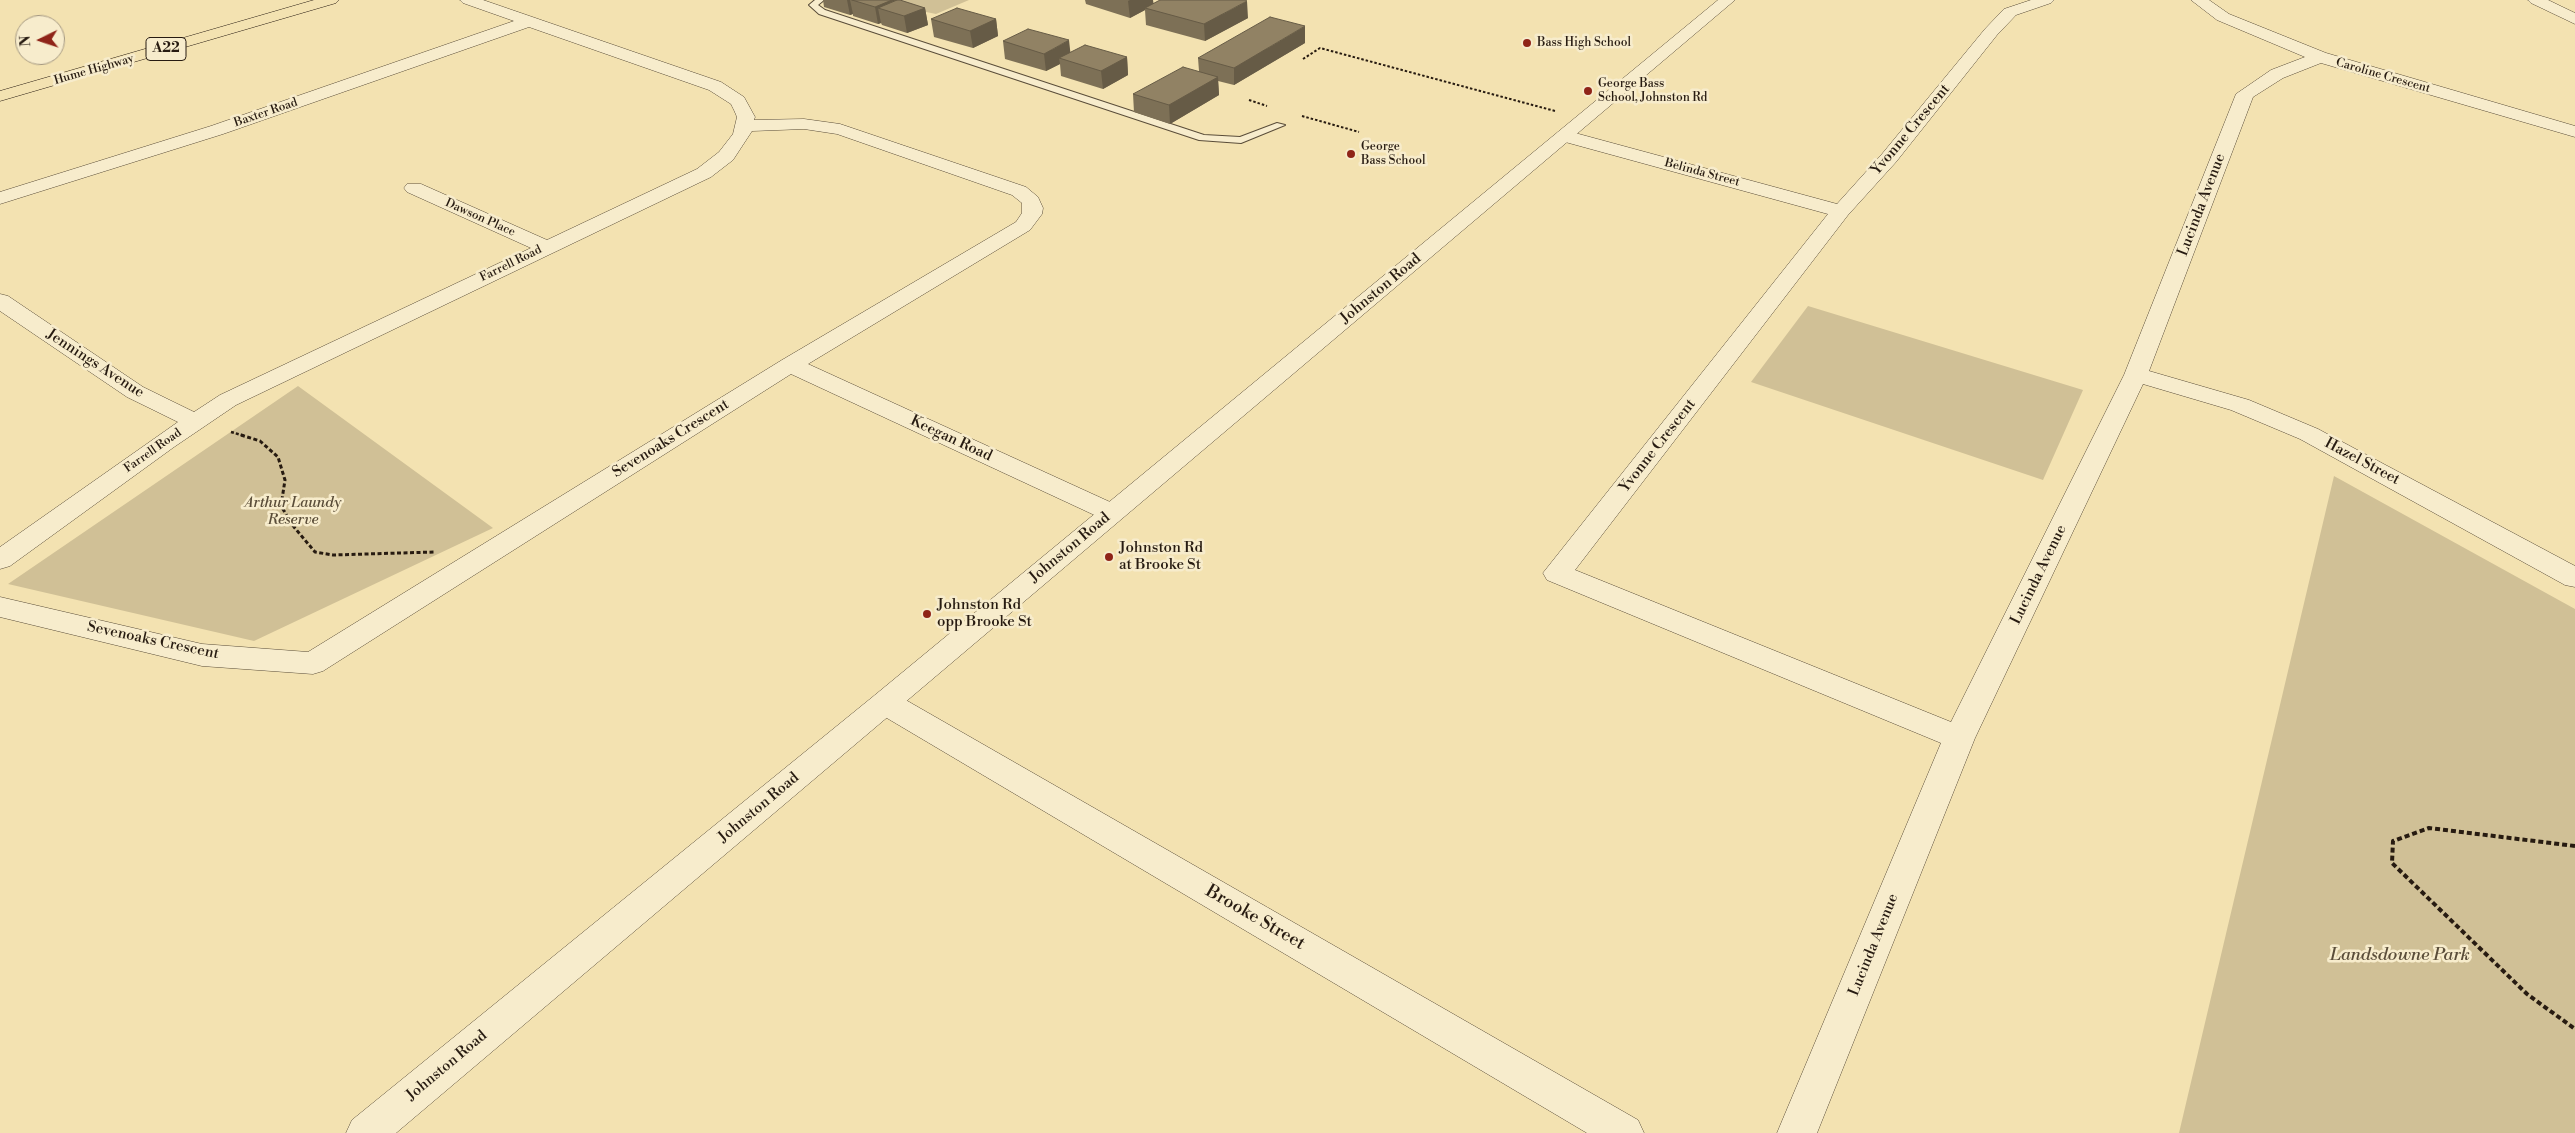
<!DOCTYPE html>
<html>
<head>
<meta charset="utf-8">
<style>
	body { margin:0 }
	#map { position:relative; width:2575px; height:1133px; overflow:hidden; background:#f3e2b1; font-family:"Libre Bodoni",serif }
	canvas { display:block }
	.north { position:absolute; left:15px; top:15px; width:50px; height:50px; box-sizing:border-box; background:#f7eccc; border:1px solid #a49881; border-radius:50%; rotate:266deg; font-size:14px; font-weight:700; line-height:20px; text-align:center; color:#271b11 }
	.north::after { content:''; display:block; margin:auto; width:18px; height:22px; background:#8f2418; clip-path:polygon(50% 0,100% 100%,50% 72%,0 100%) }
</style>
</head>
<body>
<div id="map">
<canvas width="2575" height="1133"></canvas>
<div class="north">N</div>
</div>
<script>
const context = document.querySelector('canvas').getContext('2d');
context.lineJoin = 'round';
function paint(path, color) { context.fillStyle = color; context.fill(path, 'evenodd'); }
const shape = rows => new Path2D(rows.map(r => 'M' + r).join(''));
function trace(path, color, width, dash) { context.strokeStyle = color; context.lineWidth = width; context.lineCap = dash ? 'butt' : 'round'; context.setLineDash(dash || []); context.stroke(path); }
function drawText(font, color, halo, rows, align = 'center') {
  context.font = font + ' "Libre Bodoni",serif'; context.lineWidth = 5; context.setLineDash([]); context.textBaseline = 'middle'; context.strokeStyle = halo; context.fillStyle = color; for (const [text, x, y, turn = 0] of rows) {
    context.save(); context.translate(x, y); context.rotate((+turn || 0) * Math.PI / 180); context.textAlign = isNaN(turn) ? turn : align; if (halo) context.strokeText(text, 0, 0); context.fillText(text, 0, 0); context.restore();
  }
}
paint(shape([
	[868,0,969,0,936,14],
	[1808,306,2083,390,2043,480,1751,382],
	[298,386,493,528,254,641,8,584],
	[2334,476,2575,609,2575,1133,2179,1133]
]), '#d0c096');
const service = shape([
	[815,0,824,0,818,5,825,10,1204,135,1240,137,1277,123,1285,125,1241,143,1199,140,819,14,809,5,815,0]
]);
const minor = shape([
	[460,0,483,0,721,82,744,97,755,117,754,120,804,119,840,124,1026,187,1038,197,1043,208,1042,214,1030,230,808,364,1121,507,1125,513,1121,519,1112,521,1103,519,791,374,323,671,313,674,202,666,0,617,0,597,202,644,308,652,782,360,1016,222,1022,213,1022,203,1012,195,837,134,804,129,752,131,733,160,711,177,236,405,174,447,10,566,0,569,0,547,178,422,127,397,0,311,0,294,8,296,143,387,194,412,220,395,531,248,407,192,404,188,407,184,421,184,547,240,697,169,719,152,733,134,737,117,734,110,731,104,709,90,529,27,223,134,0,204,0,192,211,126,514,21,463,3,460,0],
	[2031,0,2054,0,2051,3,2016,15,1997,35,1896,162,1848,215,1575,570,1951,722,2124,375,2236,94,2271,70,2305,57,2217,20,2191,0,2209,0,2229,14,2326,53,2575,126,2575,137,2321,63,2283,78,2253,97,2149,371,2249,400,2318,429,2575,566,2575,587,2565,585,2300,439,2231,410,2143,384,1975,738,1817,1133,1777,1133,1941,743,1547,580,1543,573,1828,214,1558,140,1555,136,1558,132,1564,130,1837,204,1882,154,1985,29,2004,9,2031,0],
	[886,692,897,695,1638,1120,1644,1133,1587,1133,875,711,871,703,875,695,886,692]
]);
const tertiary = shape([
	[1718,0,1735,0,396,1133,346,1133,352,1120,875,695,1718,0],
	[2528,0,2548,0,2575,13,2575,24,2531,3,2528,0]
]);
const trunk = shape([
	[314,0,339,0,336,3,0,101,0,91,314,0]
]);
trace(service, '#5a4d39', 2);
trace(minor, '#5a4d39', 1);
trace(tertiary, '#5a4d39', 1);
trace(trunk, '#271b11', 1);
trace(shape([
	[1303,59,1320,48,1555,111],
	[1249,100,1267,106],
	[1302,116,1359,132]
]), '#271b11', 2, [2.5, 2]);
trace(shape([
	[231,432,245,436]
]), '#271b11', 2.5, [3, 2]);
trace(shape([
	[241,435,260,441,278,457,285,480,281,506,294,527,315,552,333,555,434,552]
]), '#271b11', 3, [4, 2.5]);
trace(shape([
	[2575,846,2429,828,2393,841,2392,863,2527,994,2575,1029]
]), '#271b11', 4, [5, 3]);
paint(service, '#f7eccc');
paint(minor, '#f7eccc');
paint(tertiary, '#f7eccc');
paint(trunk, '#f3e2b1');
paint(shape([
	[823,0,896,0,925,8,928,25,907,33,882,25,881,23,878,24,853,16,853,14,850,15,824,7],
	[1085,0,1153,0,1153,4,1248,18,1205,41,1146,25,1145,10,1130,18,1086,4],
	[931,19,996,19,998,36,973,48,934,37],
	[1003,41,1070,53,1127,57,1128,75,1103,89,1061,76,1060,64,1046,71,1005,59],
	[1305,43,1234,85,1218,81,1219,95,1170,124,1134,112,1133,94,1199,71,1198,58]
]), '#7d7056');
paint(shape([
	[847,0,850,0,853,14,850,15],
	[892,0,896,0,878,8,881,23,878,24,875,7],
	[1130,0,1153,0,1154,6,1145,8,1145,10,1130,18,1128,1],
	[1247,1,1248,18,1205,41,1204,24],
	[925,8,928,25,907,33,904,16],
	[996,19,998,36,973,48,970,31],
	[1305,26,1305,43,1234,85,1234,68],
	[1069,40,1071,58,1059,58,1060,64,1046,71,1044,54],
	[1127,57,1128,75,1103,89,1101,71],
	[1218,77,1219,95,1170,124,1169,105]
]), '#665b46');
const building = shape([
	[852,0,892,0,875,7,852,0],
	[897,0,900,0,925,8,904,16,878,8,897,0],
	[1160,0,1245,0,1247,1,1204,24,1145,8,1160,0],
	[957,8,996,19,970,31,931,19,957,8],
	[1270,17,1305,26,1234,68,1198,58,1270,17],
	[1028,29,1069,40,1044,54,1003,41,1028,29],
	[1085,45,1127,57,1101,71,1059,58,1085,45],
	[1183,67,1218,77,1169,105,1133,94,1183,67]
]);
paint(building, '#918264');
trace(building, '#665b46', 1);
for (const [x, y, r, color] of [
	[1527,43,5,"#8f2418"],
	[1588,91,5,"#8f2418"],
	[1351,154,5,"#8f2418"],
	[1109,557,5,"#8f2418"],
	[927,614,5,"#8f2418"]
]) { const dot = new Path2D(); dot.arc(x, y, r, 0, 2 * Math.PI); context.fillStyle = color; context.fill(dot); trace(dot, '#f7eccc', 2); }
drawText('12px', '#271b11', '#f7eccc', [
	["Bass High School",1537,43],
	["George Bass",1598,84],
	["School, Johnston Rd",1598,98],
	["George",1361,147],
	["Bass School",1361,161]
], 'left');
drawText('12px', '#271b11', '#f7eccc', [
	["Hume Highway",94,70,-16],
	["Caroline Crescent",2383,76,16],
	["Baxter Road",266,113,-19],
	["Belinda Street",1702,173,15],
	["Dawson Place",480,218,24],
	["Farrell Road",511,264,-26],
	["Farrell Road",153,451,-35]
]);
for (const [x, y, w] of [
	[166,49,40]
]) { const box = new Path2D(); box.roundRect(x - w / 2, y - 11.5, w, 23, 4); context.fillStyle = '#f7eccc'; context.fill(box); trace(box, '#271b11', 1); }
drawText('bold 14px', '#271b11', null, [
	["A22",166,49]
]);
drawText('15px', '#271b11', '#f7eccc', [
	["Yvonne Crescent",1911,130,-50],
	["Lucinda Avenue",2202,205,-69],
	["Johnston Road",1381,289,-40],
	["Jennings Avenue",95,364,33],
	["Sevenoaks Crescent",671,439,-32],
	["Keegan Road",951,439,25],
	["Yvonne Crescent",1658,446,-52],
	["Hazel Street",2362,462,28],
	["Johnston Road",1070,548,-40],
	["Lucinda Avenue",2039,575,-64],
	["Sevenoaks Crescent",153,641,12],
	["Johnston Road",759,808,-40],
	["Lucinda Avenue",1874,945,-68],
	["Johnston Road",447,1066,-40]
]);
drawText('italic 15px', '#5a4d39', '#f7eccc', [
	["Arthur Laundy",293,503],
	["Reserve",293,520]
]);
drawText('15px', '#271b11', '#f7eccc', [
	["Johnston Rd",1119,548],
	["at Brooke St",1119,565],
	["Johnston Rd",937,605],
	["opp Brooke St",937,622]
], 'left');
drawText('18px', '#271b11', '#f7eccc', [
	["Brooke Street",1255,918,30]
]);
drawText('italic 18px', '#5a4d39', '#f7eccc', [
	["Landsdowne Park",2400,956]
]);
</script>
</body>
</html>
